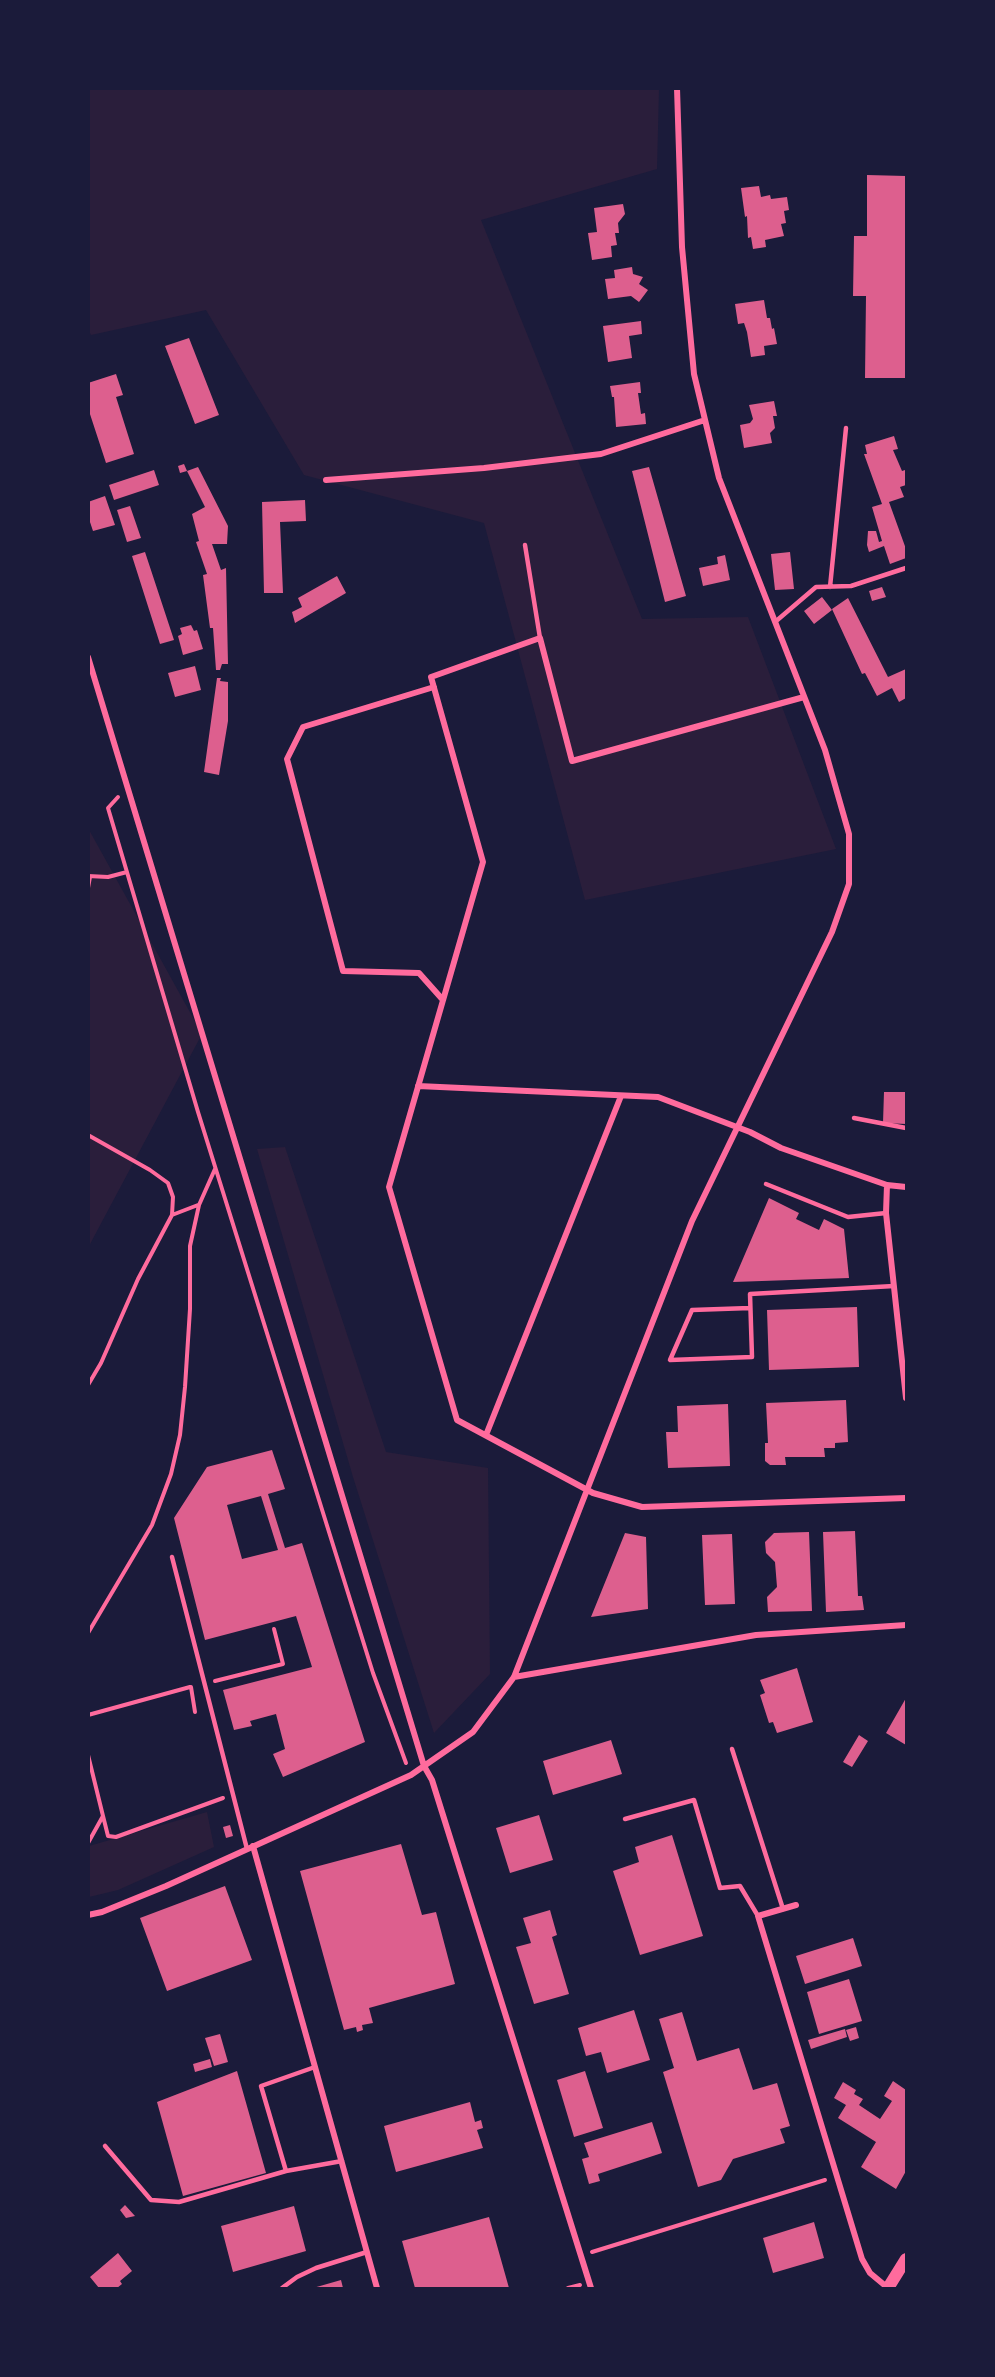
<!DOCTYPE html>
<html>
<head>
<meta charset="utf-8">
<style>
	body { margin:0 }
	#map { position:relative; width:995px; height:2377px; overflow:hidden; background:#1b1b3a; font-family:Barlow,sans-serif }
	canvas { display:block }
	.frame { position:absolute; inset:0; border:90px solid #1b1b3a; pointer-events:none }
</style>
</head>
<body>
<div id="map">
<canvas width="995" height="2377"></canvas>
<div class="frame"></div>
</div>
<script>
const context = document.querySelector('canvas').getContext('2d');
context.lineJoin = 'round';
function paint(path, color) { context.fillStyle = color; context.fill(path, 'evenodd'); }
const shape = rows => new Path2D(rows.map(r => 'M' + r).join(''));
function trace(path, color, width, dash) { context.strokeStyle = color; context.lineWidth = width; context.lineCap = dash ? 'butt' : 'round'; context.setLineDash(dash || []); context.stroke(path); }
paint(shape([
	[89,89,659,89,657,169,481,220,642,619,748,617,836,849,585,900,484,523,304,475,206,310,91,335,89,331],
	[88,828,202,1034,89,1246,88,1246],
	[285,1147,386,1452,488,1468,490,1674,434,1733,353,1477,257,1149],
	[207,1812,214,1847,118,1890,89,1897,89,1846]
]), '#2a1e3b');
paint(shape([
	[867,175,906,176,906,378,865,378,866,296,853,296,854,236,867,236],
	[759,186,761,197,770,195,771,199,787,197,789,210,784,211,786,223,781,224,784,236,765,240,766,247,753,249,751,237,748,238,747,216,745,217,741,188],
	[623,204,625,214,618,223,619,233,615,233,617,245,611,246,612,257,592,260,588,233,597,232,594,208],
	[632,267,633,274,643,277,639,284,648,290,639,302,631,296,608,299,605,279,615,278,614,270],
	[764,300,767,318,770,318,772,329,774,328,777,344,764,346,765,355,751,357,747,332,744,323,738,324,735,304],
	[641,321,642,334,629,336,632,358,608,362,603,326],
	[189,338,219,415,195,424,165,346],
	[116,374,123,395,116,397,134,454,106,463,88,408,88,383],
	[640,382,641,393,638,393,641,414,645,413,646,424,616,427,614,397,612,397,610,386],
	[774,401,777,416,773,416,775,428,770,433,772,443,744,448,740,425,750,423,753,419,749,405],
	[894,436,898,449,893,450,902,471,905,470,906,485,900,487,904,497,889,502,906,549,906,558,890,564,884,546,869,552,867,545,868,531,876,531,879,542,882,541,872,507,882,504,864,454,867,454,865,445],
	[184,464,187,471,198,467,228,526,227,544,212,544,221,570,226,568,228,664,222,664,220,670,216,670,213,628,210,628,203,575,207,574,196,542,199,541,192,514,205,507,187,471,180,473,178,466],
	[649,467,686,596,665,602,632,471],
	[154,470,159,485,114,500,109,485],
	[105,496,115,525,93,531,88,516,88,502],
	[305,500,306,521,280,522,283,593,264,593,262,502],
	[130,506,141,538,127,542,117,510],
	[145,552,174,640,160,644,132,556],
	[790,552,794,589,775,590,771,554],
	[725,555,730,580,703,586,699,568,718,564,717,557],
	[337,576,346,593,295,623,292,612,302,607,298,598],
	[882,587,886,597,872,601,869,591],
	[822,597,832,610,814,624,804,611],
	[848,598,888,677,906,669,906,698,899,702,892,688,877,696,865,673,862,674,832,609],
	[191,625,194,631,197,630,203,649,183,655,178,636,182,634,180,628],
	[195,666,201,690,175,697,168,673],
	[217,678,221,678,220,681,228,682,228,721,219,775,204,772],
	[884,1092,906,1092,906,1124,883,1123],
	[769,1198,799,1213,796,1219,819,1230,824,1219,844,1229,849,1278,733,1282],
	[857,1307,859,1367,769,1370,767,1310],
	[846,1400,848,1442,835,1443,835,1448,824,1448,825,1457,785,1457,786,1465,770,1465,765,1461,765,1443,768,1443,766,1403],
	[728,1404,730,1466,668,1468,666,1432,678,1432,677,1406],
	[272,1450,285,1489,268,1494,285,1548,302,1543,365,1742,283,1777,273,1754,285,1749,276,1714,250,1721,252,1726,234,1730,223,1690,312,1667,296,1616,205,1640,174,1518,207,1467],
	[261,1496,278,1550,242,1559,227,1505],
	[855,1531,858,1596,862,1596,864,1610,826,1612,823,1532],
	[809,1532,812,1611,768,1612,767,1597,777,1587,775,1562,766,1553,765,1542,774,1533],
	[625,1533,646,1537,648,1609,591,1617],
	[732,1534,735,1604,705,1605,702,1535],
	[797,1668,813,1722,777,1733,773,1722,769,1723,760,1695,765,1693,760,1680],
	[906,1698,906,1745,886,1733],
	[859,1735,868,1741,852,1767,843,1762],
	[611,1740,622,1774,553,1795,543,1761],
	[539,1815,553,1860,510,1873,496,1828],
	[230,1825,233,1836,226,1838,223,1827],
	[672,1835,703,1936,640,1955,613,1871,639,1862,635,1847],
	[401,1844,422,1915,436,1912,455,1984,369,2008,373,2023,362,2025,363,2030,357,2032,356,2027,344,2030,300,1871],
	[225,1886,252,1960,167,1991,140,1918],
	[550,1910,557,1935,552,1937,569,1994,534,2004,516,1947,531,1943,523,1918],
	[853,1938,862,1966,805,1984,796,1956],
	[849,1979,862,2021,819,2034,807,1992],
	[634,2010,650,2060,607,2073,601,2052,586,2056,578,2028],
	[682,2012,697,2061,739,2048,753,2090,777,2083,790,2126,780,2129,785,2143,733,2159,721,2180,698,2187,663,2072,674,2068,659,2019],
	[856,2027,859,2038,850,2041,846,2030],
	[845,2029,847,2037,811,2049,808,2040],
	[220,2034,228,2062,214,2066,205,2038],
	[210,2059,212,2067,195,2072,193,2064],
	[237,2071,266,2173,183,2196,157,2102],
	[585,2071,603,2128,574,2137,557,2080],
	[893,2081,906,2090,906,2171,896,2189,861,2167,876,2142,838,2118,846,2105,834,2098,843,2082,856,2090,854,2094,863,2099,859,2105,880,2119,892,2101,884,2096],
	[470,2102,475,2122,481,2120,483,2128,477,2130,483,2148,396,2172,384,2126],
	[652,2122,662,2153,598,2174,600,2181,589,2184,582,2159,589,2157,584,2143],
	[125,2205,135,2216,126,2218,120,2210],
	[294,2206,306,2251,233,2272,221,2226],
	[489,2217,509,2288,415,2288,402,2241],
	[814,2222,824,2258,773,2273,763,2238],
	[118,2253,132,2271,120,2281,122,2284,117,2288,99,2288,90,2277],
	[341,2280,343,2288,313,2288]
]), '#dd5f8e');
trace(shape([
	[118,797,108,808,198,1112,373,1673,406,1763],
	[88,876,108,877,127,872],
	[88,888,90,877],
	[88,1135,150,1170,168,1183,173,1197,172,1215,138,1279,101,1363,88,1385],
	[172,1215,198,1205],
	[88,1633,152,1525,171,1474,180,1435,185,1387,190,1309,190,1246,199,1205,215,1169],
	[215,1681,283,1664,274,1629],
	[191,1687,195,1712],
	[88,1715,190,1687],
	[88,1755,103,1816,88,1843],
	[103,1816,108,1836,116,1837,223,1798],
	[592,2252,825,2180],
	[568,2288,580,2285]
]), '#ff6b9d', 4);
trace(shape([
	[525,545,540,638],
	[830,587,846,428],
	[775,622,816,587,851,586,906,568],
	[854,1118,906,1128],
	[766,1184,848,1217,886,1213],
	[750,1308,692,1310,670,1360,752,1357,750,1294,894,1286],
	[172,1557,247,1849],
	[732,1749,783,1909],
	[625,1819,694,1800,720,1888,740,1886,758,1916],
	[315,2067,261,2086,286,2171,342,2161],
	[105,2146,151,2200,179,2202,286,2171],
	[282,2288,297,2277,316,2268,367,2252]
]), '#ff6b9d', 4.5);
trace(shape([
	[326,480,484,468,601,454,705,420],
	[88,657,424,1766,432,1780,591,2288],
	[434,687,303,727,287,759,343,971,419,973,443,1000],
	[804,697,572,761,540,638,431,677,483,862,389,1187,457,1420,593,1493,642,1507,906,1498],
	[418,1086,658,1097,750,1132,781,1148,887,1185,906,1187],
	[887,1185,886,1213,906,1398],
	[486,1435,621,1096],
	[514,1677,756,1635,906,1625],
	[253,1846,377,2288],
	[796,1905,758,1916,862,2259,870,2273,888,2288],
	[88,1915,102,1912,166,1886,411,1775,473,1732,514,1677,692,1221,832,932,849,884,849,834,825,750,719,478,694,374,682,247,677,88]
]), '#ff6b9d', 6);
trace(shape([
	[888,2288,906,2259]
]), '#ff6b9d', 12);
</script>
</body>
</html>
